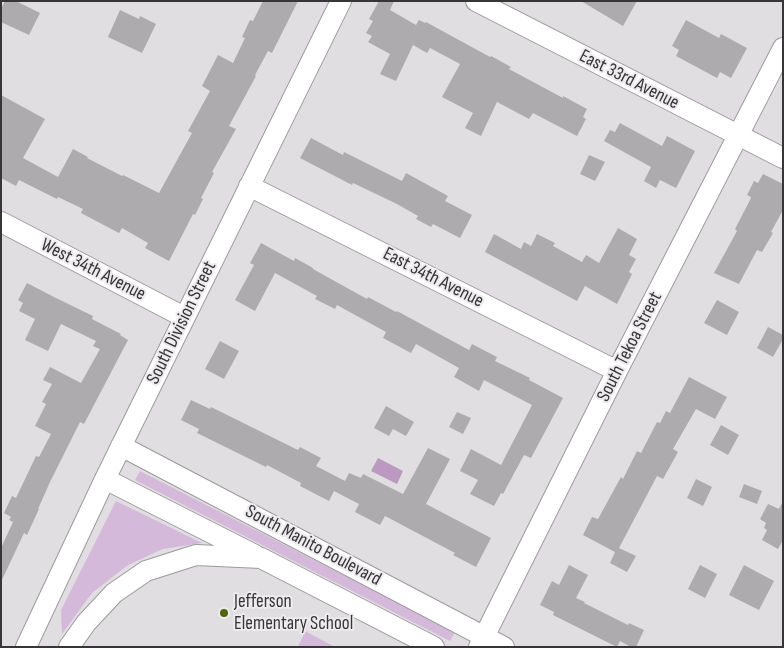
<!DOCTYPE html>
<html>
<head>
<meta charset="utf-8">
<style>
	body { margin:0 }
	#map { position:relative; width:784px; height:648px; overflow:hidden; background:#e1dee1; font-family:"Sofia Sans Condensed",sans-serif }
	canvas { display:block }
	.frame { position:absolute; inset:0; border:2px solid #373637; pointer-events:none }
</style>
</head>
<body>
<div id="map">
<canvas width="784" height="648"></canvas>
<div class="frame"></div>
</div>
<script>
const context = document.querySelector('canvas').getContext('2d');
context.lineJoin = 'round';
function paint(path, color) { context.fillStyle = color; context.fill(path, 'evenodd'); }
const shape = rows => new Path2D(rows.map(r => 'M' + r).join(''));
function trace(path, color, width, dash) { context.strokeStyle = color; context.lineWidth = width; context.lineCap = dash ? 'butt' : 'round'; context.setLineDash(dash || []); context.stroke(path); }
function drawText(font, color, halo, rows, align = 'center') {
  context.font = font + ' "Sofia Sans Condensed",sans-serif'; context.lineWidth = 4; context.setLineDash([]); context.textBaseline = 'middle'; context.strokeStyle = halo; context.fillStyle = color; for (const [text, x, y, turn = 0] of rows) {
    context.save(); context.translate(x, y); context.rotate((+turn || 0) * Math.PI / 180); context.textAlign = isNaN(turn) ? turn : align; if (halo) context.strokeText(text, 0, 0); context.fillText(text, 0, 0); context.restore();
  }
}
paint(shape([
	[140,471,455,632,450,641,135,480],
	[116,501,202,543,163,549,128,565,92,593,62,634,61,610],
	[305,631,335,647,298,647]
]), '#d5b9da');
paint(shape([
	[378,458,403,471,397,484,371,471]
]), '#bb99c0');
paint(shape([
	[5,1,16,1,40,13,29,35,1,22,1,9],
	[263,1,298,1,272,53,268,51,255,75,256,76,229,126,236,129,212,172,214,173,201,198,203,199,195,215,193,214,169,261,145,248,148,243,122,228,119,233,81,213,83,209,58,197,57,199,19,180,16,186,1,178,1,95,45,119,23,158,58,177,73,149,88,157,87,158,122,176,123,175,159,193,192,133,188,131,210,91,202,86,218,55,233,63,245,38,242,37,250,20,253,21],
	[379,1,394,1,390,10,416,25,419,20,425,23,426,22,490,57,491,56,511,67,509,69,563,98,563,96,587,109,583,117,586,119,577,136,533,113,529,119,497,102,481,136,465,128,473,113,442,97,460,64,430,48,427,53,413,45,396,81,380,74,390,54,368,42,372,36,366,33,373,21,369,19],
	[581,1,637,1,623,26],
	[120,10,139,19,140,16,156,24,142,53,108,37],
	[686,20,719,38,721,34,747,48,731,78,720,72,717,78,676,56,679,50,672,46],
	[620,123,662,146,667,136,695,151,676,188,660,180,656,188,644,181,651,167,604,141,610,130,615,132],
	[311,138,343,155,344,152,402,181,406,173,448,196,445,201,472,215,460,238,433,224,431,227,416,219,418,216,397,204,353,183,352,185,300,158],
	[589,155,605,162,595,181,580,174],
	[763,174,783,184,783,210,771,232,773,233,762,252,757,250,739,284,714,273,737,231,735,229,750,200,751,197,747,195,754,181,758,183],
	[618,228,637,239,629,255,636,259,629,272,632,274,617,304,585,286,577,301,485,252,494,234,521,249,524,242,531,246,537,234,555,243,553,246,582,262,586,255,599,263],
	[261,243,294,261,295,258,313,268,313,269,367,299,368,297,396,312,397,311,469,350,472,344,497,357,495,361,530,378,529,380,563,398,531,458,524,455,503,494,501,493,494,506,470,494,478,480,460,471,471,449,501,465,532,405,484,380,479,391,454,377,459,368,416,344,411,353,383,338,386,332,337,305,335,309,315,299,317,296,275,273,255,311,235,300,254,265,250,263],
	[27,283,54,297,93,316,92,319,121,334,120,335,128,340,84,424,80,422,50,482,38,509,39,509,27,535,24,533,1,582,1,548,13,522,9,520,11,517,4,513,12,496,16,498,36,456,39,457,51,434,35,426,46,404,42,402,52,384,43,380,50,367,81,383,100,349,93,346,96,341,61,324,48,351,25,340,35,319,19,311,23,303,18,300],
	[717,300,739,312,727,335,704,323],
	[768,327,783,335,783,339,773,357,757,348],
	[220,341,239,351,224,379,205,369],
	[689,377,727,397,715,419,696,409,673,449,678,452,663,479,657,476,619,548,636,556,627,572,610,563,615,552,583,535,592,517,598,519,621,477,623,479,637,451,641,453,657,422,660,423,666,411,670,413],
	[191,400,210,409,211,407,298,450,300,447,321,458,316,466,345,481,349,473,361,478,363,474,403,494,428,448,450,459,426,504,491,538,476,567,453,555,455,553,385,516,380,525,355,512,359,504,334,491,329,501,300,486,301,483,267,465,266,467,197,433,199,429,181,420],
	[386,406,414,422,406,436,393,429,389,436,374,428],
	[457,412,471,418,463,434,449,427],
	[721,425,739,435,728,455,710,445],
	[696,479,712,487,703,506,687,498],
	[744,484,762,491,757,504,739,497],
	[783,501,783,540,778,549,762,540,767,530,764,528,766,523,760,519,768,504,779,509],
	[569,565,588,575,576,598,585,602,584,603,628,625,629,623,644,630,636,647,631,647,620,641,617,647,553,615,554,612,540,605,552,581,559,585],
	[700,565,717,574,705,598,688,589],
	[744,565,774,581,759,610,729,595]
]), '#aeabae');
const minor = shape([
	[476,1,783,158],
	[249,186,617,371],
	[1,222,184,317],
	[121,446,504,647],
	[105,479,255,555],
	[26,647,105,479,341,1],
	[69,647,86,623,114,593,146,571,196,555,261,558,434,647],
	[479,647,617,371,783,48]
]);
trace(minor, '#9d9a9d', 22);
trace(minor, '#fff', 20);
for (const [x, y, r, color] of [
	[224,613,5,"#4e630d"]
]) { const dot = new Path2D(); dot.arc(x, y, r, 0, 2 * Math.PI); context.fillStyle = color; context.fill(dot); trace(dot, '#eeebee', 2); }
drawText('19px', '#373637', '#eeebee', [
	["East 33rd Avenue",629,80,27],
	["West 34th Avenue",93,270,27],
	["East 34th Avenue",433,278,27],
	["South Division Street",182,323,-64],
	["South Tekoa Street",630,347,-63],
	["South Manito Boulevard",313,546,28]
]);
drawText('19px', '#373637', '#eeebee', [
	["Jefferson",234,602],
	["Elementary School",234,624]
], 'left');
</script>
</body>
</html>
